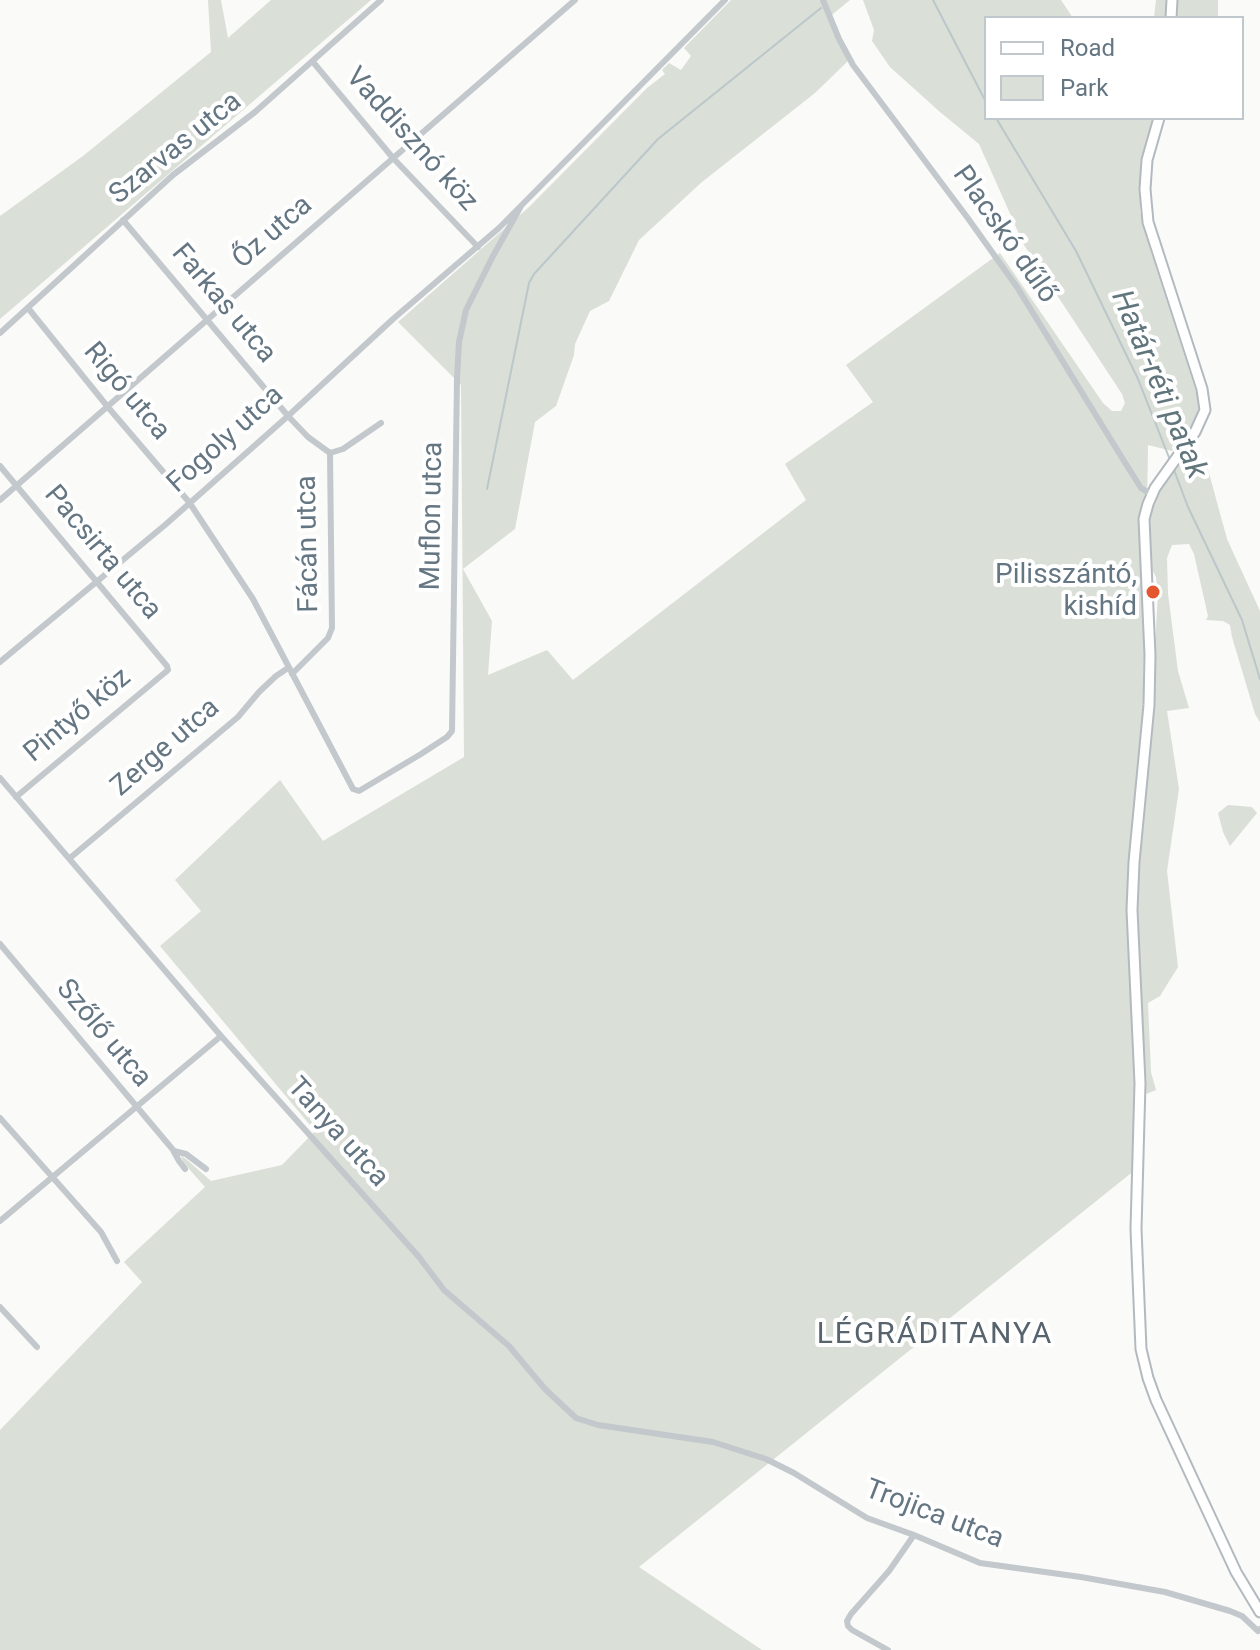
<!DOCTYPE html>
<html>
<head>
<meta charset="utf-8">
<style>
	body { margin:0 }
	#map { position:relative; width:1260px; height:1650px; overflow:hidden; background:#fafaf8; font-family:Roboto,sans-serif }
	canvas { display:block }
	.legend { position:absolute; left:984px; top:16px; width:260px; height:104px; box-sizing:border-box; background:#fff; border:2px solid #c1c8cd; margin:0; padding:10px 14px; list-style:none; font-size:24px; color:#657683 }
	.legend li { display:flex; align-items:center; gap:16px; height:40px }
	.legend b { width:40px; border:2px solid #c1c8cd }
</style>
</head>
<body>
<div id="map">
<canvas width="1260" height="1650"></canvas>
<ul class="legend">
<li><b style="height:10px;background:#fff"></b>Road</li>
<li><b style="height:22px;background:#dadfd7"></b>Park</li>
</ul>
</div>
<script>
const context = document.querySelector('canvas').getContext('2d');
context.lineJoin = 'round';
function paint(path, color) { context.fillStyle = color; context.fill(path, 'evenodd'); }
const shape = rows => new Path2D(rows.map(r => 'M' + r).join(''));
function trace(path, color, width, dash) { context.strokeStyle = color; context.lineWidth = width; context.lineCap = dash ? 'butt' : 'round'; context.setLineDash(dash || []); context.stroke(path); }
function drawText(font, color, halo, rows, align = 'center') {
  context.font = font + ' Roboto,sans-serif'; context.lineWidth = 8; context.setLineDash([]); context.textBaseline = 'middle'; context.strokeStyle = halo; context.fillStyle = color; for (const [text, x, y, turn = 0] of rows) {
    context.save(); context.translate(x, y); context.rotate((+turn || 0) * Math.PI / 180); context.textAlign = isNaN(turn) ? turn : align; if (halo) context.strokeText(text, 0, 0); context.fillText(text, 0, 0); context.restore();
  }
}
paint(shape([
	[208,0,221,0,228,38,271,0,371,0,0,319,0,216,83,156,211,52],
	[731,0,850,0,828,18,848,61,815,93,702,182,639,240,609,301,590,311,575,344,574,355,556,406,535,422,515,529,463,569,492,621,488,675,547,650,573,680,806,500,785,464,873,402,846,365,1000,253,1103,403,1112,411,1121,411,1125,403,1122,394,1024,245,979,144,940,112,890,67,872,41,874,30,863,0,1061,0,1073,18,986,18,986,118,1154,118,1143,154,1140,193,1140,211,1150,249,1200,404,1192,428,1172,451,1148,445,1147,507,1161,485,1190,450,1203,461,1209,473,1227,539,1260,611,1260,722,1255,714,1232,637,1230,625,1223,621,1206,620,1208,616,1194,554,1189,544,1172,545,1167,558,1168,594,1178,671,1189,708,1167,711,1179,789,1167,871,1178,967,1160,996,1148,1003,1151,1072,1156,1090,1136,1098,1135,1170,639,1567,762,1650,0,1650,0,1430,142,1282,124,1262,205,1187,183,1162,181,1156,186,1159,211,1181,282,1165,315,1131,160,946,201,911,175,880,280,780,323,841,464,757,461,385,398,322,529,207,647,88,665,74,662,70,669,63,681,70,691,56,684,48],
	[1146,559,1156,577,1158,594,1150,730,1141,801],
	[1156,0,1218,0,1218,18,1154,18],
	[1228,805,1252,807,1257,813,1230,846,1223,832,1218,813]
]), '#dadfd7');
trace(shape([
	[933,0,986,102],
	[996,118,1076,251,1138,379,1170,460],
	[1174,470,1188,507,1242,620,1260,679],
	[487,489,529,283,534,274,658,139,821,8]
]), '#bbc7cb', 2);
const secondary = shape([
	[1171,18,1172,0],
	[1159,118,1147,160,1145,189,1148,222,1202,389,1205,410,1195,432,1155,488,1148,504,1144,519,1150,655,1149,705,1134,862,1132,910,1140,1083,1136,1229,1141,1349,1148,1378,1156,1400,1236,1572,1260,1612]
]);
trace(secondary, '#b3babf', 13);
trace(shape([
	[823,0,839,39,853,65,967,217,1017,287,1124,461,1141,488,1152,495],
	[313,62,393,158,478,247],
	[123,220,288,416,308,437,330,453,332,628,328,638,292,674],
	[28,308,107,406,189,502,253,599,353,789,359,791,421,754,447,737,452,731,457,378,459,342,466,310,493,256,521,206],
	[0,333,173,175,255,112,381,0],
	[330,453,343,449,381,423],
	[0,466,167,666,168,670,16,797],
	[0,500,575,0],
	[0,662,165,525,288,416,393,319,499,228,725,0],
	[0,778,221,1036,419,1257,444,1290,509,1346,545,1389,576,1418,598,1425,713,1442,766,1459,794,1473,867,1518,914,1535,980,1563,1081,1577,1165,1592,1230,1611,1242,1616,1258,1631,1260,1629],
	[70,858,238,717,259,692,276,676,288,668],
	[0,944,174,1151,186,1154,206,1169],
	[0,1118,101,1232,117,1261],
	[174,1152,179,1161,185,1169],
	[0,1221,221,1036],
	[0,1307,37,1347],
	[888,1650,852,1630,848,1626,847,1621,851,1614,889,1571,914,1535]
]), '#c3c8cc', 6);
trace(secondary, '#fff', 9);
for (const [x, y, r, color] of [
	[1153,592,8,"#e4572e"]
]) { const dot = new Path2D(); dot.arc(x, y, r, 0, 2 * Math.PI); context.fillStyle = color; context.fill(dot); trace(dot, '#fff', 3); }
drawText('28px', '#657683', '#fff', [
	["Vaddisznó köz",411,140,48],
	["Szarvas utca",176,149,-39],
	["Őz utca",273,233,-41],
	["Placskó dűlő",1004,235,55],
	["Farkas utca",223,304,50],
	["Rigó utca",126,392,50],
	["Fogoly utca",226,440,-42],
	["Muflon utca",433,516,-89],
	["Fácán utca",309,544,-91],
	["Pacsirta utca",102,553,50],
	["Pintyő köz",78,716,-40],
	["Zerge utca",166,748,-41],
	["Szőlő utca",103,1034,50],
	["Tanya utca",337,1133,48],
	["Trojica utca",934,1515,21]
]);
drawText('28px', '#657683', '#fff', [
	["Pilisszántó,",1137,576],
	["kishíd",1137,608]
], 'right');
drawText('italic 30px', '#60757c', '#fff', [
	["Határ-réti patak",1158,385,67]
]);
context.letterSpacing = '2px';
drawText('30px', '#57646e', '#fff', [
	["LÉGRÁDITANYA",935,1335]
]);
context.letterSpacing = '0px';
</script>
</body>
</html>
